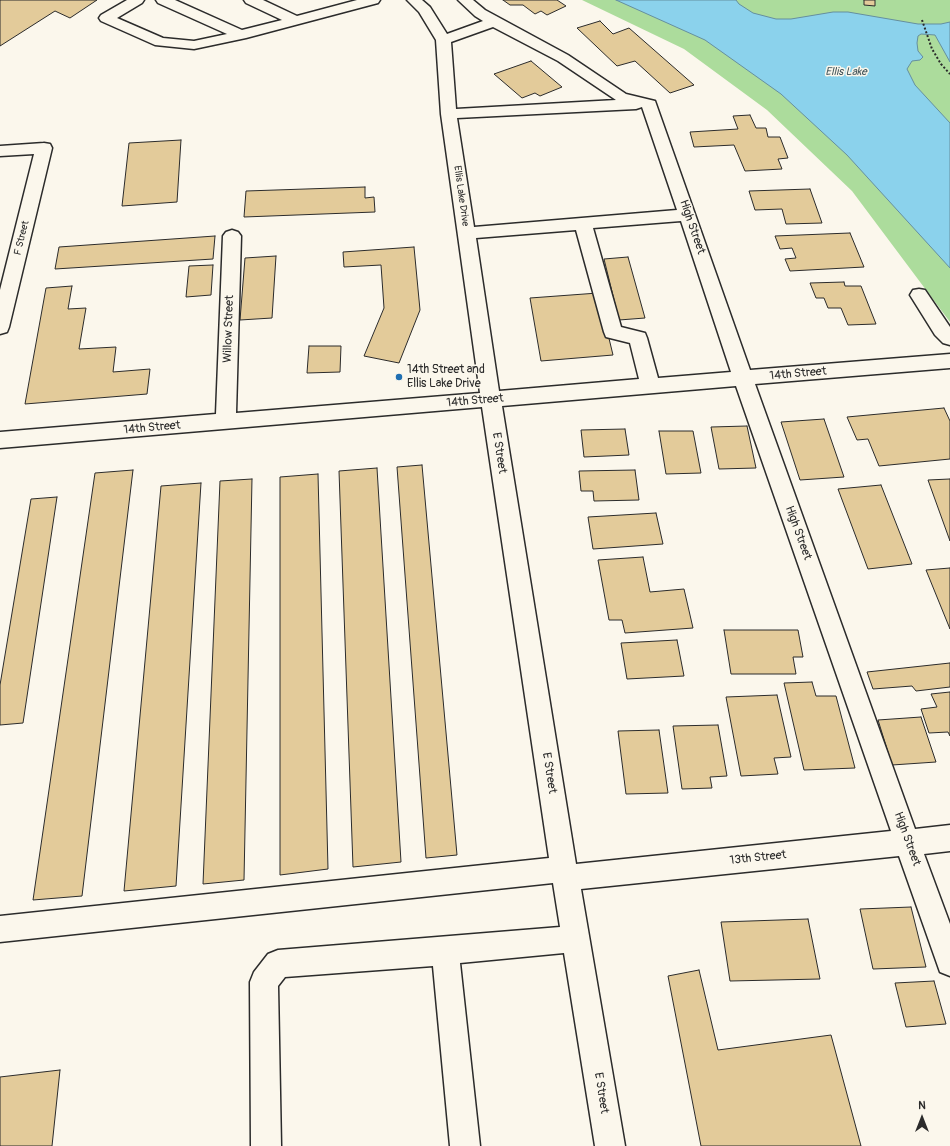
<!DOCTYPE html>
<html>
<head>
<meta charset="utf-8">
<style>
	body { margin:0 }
	#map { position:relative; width:950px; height:1146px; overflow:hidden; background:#fbf7ec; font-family:Pangolin,sans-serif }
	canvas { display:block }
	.north { position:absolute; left:902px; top:1098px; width:40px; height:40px; -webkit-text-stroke:3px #fbf7ec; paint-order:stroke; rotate:0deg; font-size:11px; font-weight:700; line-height:16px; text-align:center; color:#2b2b2b }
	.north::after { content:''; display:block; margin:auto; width:14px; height:18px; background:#2b2b2b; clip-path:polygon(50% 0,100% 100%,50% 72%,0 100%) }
</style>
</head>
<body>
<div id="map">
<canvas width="950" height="1146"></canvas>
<div class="north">N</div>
</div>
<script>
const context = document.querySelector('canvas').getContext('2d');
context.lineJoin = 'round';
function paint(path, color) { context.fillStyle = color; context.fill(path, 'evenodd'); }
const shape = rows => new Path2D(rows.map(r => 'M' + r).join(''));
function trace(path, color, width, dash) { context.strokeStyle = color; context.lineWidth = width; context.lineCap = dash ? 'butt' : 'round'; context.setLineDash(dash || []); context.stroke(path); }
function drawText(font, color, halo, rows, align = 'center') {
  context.font = font + ' Pangolin,sans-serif'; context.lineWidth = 3; context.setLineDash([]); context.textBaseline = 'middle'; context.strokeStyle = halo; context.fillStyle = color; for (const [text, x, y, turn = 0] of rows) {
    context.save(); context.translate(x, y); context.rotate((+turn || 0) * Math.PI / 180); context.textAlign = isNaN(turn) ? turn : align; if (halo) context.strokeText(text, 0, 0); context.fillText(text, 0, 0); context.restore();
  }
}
paint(shape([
	[582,0,950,0,950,322,852,191,767,110,684,49]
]), '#acdc9c');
const water = shape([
	[616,0,736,0,739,4,753,13,776,19,791,19,833,12,848,12,918,24,941,24,950,22,950,62,935,35,921,34,918,36,917,43,918,51,923,57,920,60,912,61,907,69,915,85,950,123,950,268,847,155,781,94,705,40,616,0]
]);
paint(water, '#8bd2ec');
trace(water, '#658f9f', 1);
const building = shape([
	[0,0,97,0,70,18,55,11,0,46,0,0],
	[503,0,557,0,566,6,547,15,541,11,535,14,523,5,510,5,503,0],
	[864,0,875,0,875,6,864,5,864,0],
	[600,21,613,34,629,28,694,85,670,93,635,61,617,66,577,28,600,21],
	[531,61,562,87,540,96,535,93,522,98,494,74,531,61],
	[750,115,756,128,766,128,768,137,780,137,788,158,778,159,782,169,745,171,734,145,694,147,690,132,738,129,733,116,750,115],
	[181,140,177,202,122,206,129,143,181,140],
	[365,187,365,198,374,197,375,212,244,217,246,191,365,187],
	[810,189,822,223,786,224,782,209,755,210,749,191,810,189],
	[850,233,864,267,790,271,785,259,796,258,792,248,780,249,775,236,850,233],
	[215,236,213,259,55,269,59,247,215,236],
	[414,247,420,310,399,363,364,356,384,308,381,265,344,267,343,252,414,247],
	[276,256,272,318,240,320,245,258,276,256],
	[628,257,645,318,619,320,604,259,628,257],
	[213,265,211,295,186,297,189,266,213,265],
	[844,282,845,286,861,286,876,324,848,325,841,308,828,308,824,298,816,298,810,283,844,282],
	[72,286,68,309,86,308,79,349,116,347,113,372,150,369,147,394,25,404,46,288,72,286],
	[598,293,613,355,541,361,530,298,598,293],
	[309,346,341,346,340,372,307,373,309,346],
	[944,408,950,421,950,459,879,466,868,439,857,440,847,417,944,408],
	[824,419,844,477,800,480,781,422,824,419],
	[747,426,756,468,719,469,711,427,747,426],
	[625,429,629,455,584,457,581,430,625,429],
	[659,431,693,431,701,473,666,474,659,431],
	[422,465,457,855,426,858,397,467,422,465],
	[377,468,401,862,353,867,339,471,377,468],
	[133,470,82,896,33,900,95,473,133,470],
	[635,470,639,500,594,501,593,491,581,491,579,471,635,470],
	[318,474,328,869,280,875,280,477,318,474],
	[252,479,244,880,203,884,220,481,252,479],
	[950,479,950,541,928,480,950,479],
	[201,483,176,886,124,891,161,486,201,483],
	[881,485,912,564,868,569,838,489,881,485],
	[57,497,23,723,0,725,0,685,31,499,57,497],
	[656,513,663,544,593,549,588,517,656,513],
	[643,557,650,592,684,589,693,628,625,633,622,620,609,620,598,560,643,557],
	[950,568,950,629,926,570,950,568],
	[724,630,798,630,803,657,793,657,796,674,731,674,724,630],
	[677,640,684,676,627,679,621,643,677,640],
	[950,663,950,687,916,691,912,686,873,689,867,672,950,663],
	[812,682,816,696,836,696,855,768,804,770,784,683,812,682],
	[950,692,950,736,948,732,929,733,921,709,937,707,931,694,950,692],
	[777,695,791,757,774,758,778,774,741,776,726,697,777,695],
	[921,717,936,762,892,765,878,720,921,717],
	[718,725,727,776,710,777,712,788,682,789,673,726,718,725],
	[659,730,668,793,626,794,618,731,659,730],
	[911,907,926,967,873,969,860,909,911,907],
	[808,919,820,979,730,981,721,922,808,919],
	[699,970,718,1050,831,1035,861,1146,701,1146,668,976,699,970],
	[934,981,946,1024,906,1027,895,983,934,981],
	[60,1070,52,1146,0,1146,0,1077,60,1070]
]);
paint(building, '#e3cb9a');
trace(building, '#2b2b2b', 1);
const minor = shape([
	[127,0,144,0,142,3,117,18,163,38,194,41,227,34,158,3,156,0,175,0,242,30,282,20,246,3,244,0,263,0,297,16,357,0,380,0,378,3,246,38,194,49,155,45,101,21,99,18,101,15,127,0],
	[407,0,422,0,430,7,447,34,483,21,475,16,458,0,473,0,485,10,568,55,626,94,655,101,750,370,950,354,950,368,755,384,915,829,950,825,950,851,924,854,950,924,950,976,940,972,899,856,581,889,625,1146,595,1146,564,953,460,963,480,1146,450,1146,433,966,285,977,278,986,281,1146,251,1146,250,982,254,972,268,954,278,950,560,927,553,883,0,942,0,916,549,858,482,407,0,448,0,432,216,414,223,236,226,232,232,230,238,232,241,236,236,413,480,393,441,114,436,40,419,12,407,0],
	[493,27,558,61,616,100,456,109,451,42,493,27],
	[642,107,677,210,474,227,457,118,636,109,642,107],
	[681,221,731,372,658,378,647,338,645,333,621,327,593,228,681,221],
	[576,230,604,332,606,337,630,343,639,379,499,391,476,238,576,230],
	[736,386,891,831,576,864,502,406,736,386],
	[44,143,50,144,52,148,9,327,7,332,0,334,0,290,34,154,0,156,0,146,44,143],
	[919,289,925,290,950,327,950,345,943,343,935,335,910,295,913,290,919,289]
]);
trace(minor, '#2b2b2b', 3);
trace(shape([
	[922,20,932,49,941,64,950,74]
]), '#2b2b2b', 2, [2, 2]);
paint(minor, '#fbf7ec');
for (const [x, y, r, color] of [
	[399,377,4,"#1f6fb2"]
]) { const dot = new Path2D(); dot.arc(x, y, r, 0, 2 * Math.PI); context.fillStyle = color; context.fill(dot); trace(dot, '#fbf7ec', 1.5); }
drawText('10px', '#2b2b2b', '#fbf7ec', [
	["Ellis Lake Drive",461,196,82],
	["F Street",22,238,-76]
]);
drawText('italic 11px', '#43555b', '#fbf7ec', [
	["Ellis Lake",846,72]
]);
drawText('12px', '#2b2b2b', '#fbf7ec', [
	["High Street",692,227,71],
	["Willow Street",229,329,-88],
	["14th Street",798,374,-5],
	["14th Street",475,401,-5],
	["14th Street",152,428,-5],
	["E Street",499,453,81],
	["High Street",798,533,70],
	["E Street",549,773,81],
	["High Street",907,839,70],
	["13th Street",758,858,-6],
	["E Street",601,1093,81]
]);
drawText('12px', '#2b2b2b', '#fbf7ec', [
	["14th Street and",407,370],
	["Ellis Lake Drive",407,384]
], 'left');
</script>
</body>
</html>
